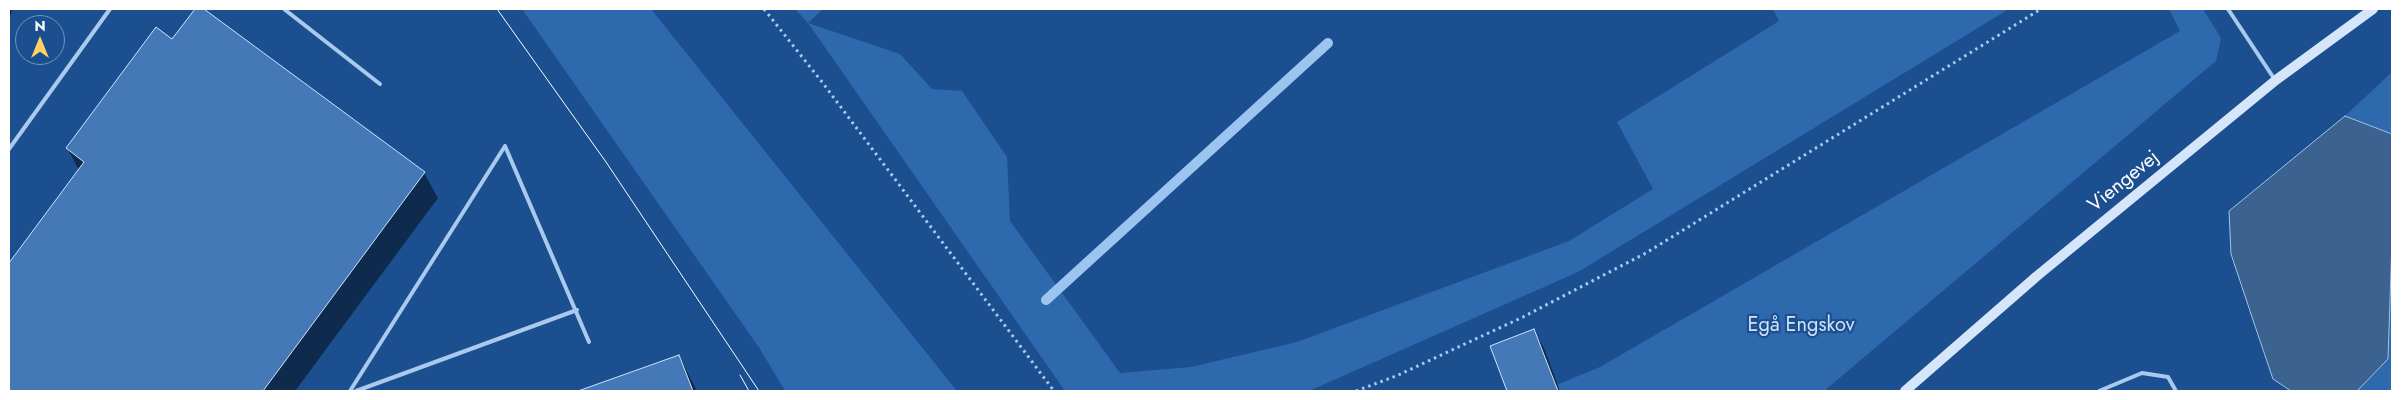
<!DOCTYPE html>
<html>
<head>
<meta charset="utf-8">
<style>
	body { margin:0 }
	#map { position:relative; width:2401px; height:400px; overflow:hidden; background:#1b4f8f; font-family:Jost,sans-serif }
	canvas { display:block }
	.frame { position:absolute; inset:0; border:10px solid #fff; pointer-events:none }
	.north { position:absolute; left:15px; top:15px; width:50px; height:50px; box-sizing:border-box; background:#1b4f8f; border:1px solid #7695bc; border-radius:50%; rotate:0deg; font-size:14px; font-weight:700; line-height:20px; text-align:center; color:#fff }
	.north::after { content:''; display:block; margin:auto; width:18px; height:22px; background:#ffd166; clip-path:polygon(50% 0,100% 100%,50% 72%,0 100%) }
</style>
</head>
<body>
<div id="map">
<canvas width="2401" height="400"></canvas>
<div class="frame"></div>
<div class="north">N</div>
</div>
<script>
const context = document.querySelector('canvas').getContext('2d');
context.lineJoin = 'round';
function paint(path, color) { context.fillStyle = color; context.fill(path, 'evenodd'); }
const shape = rows => new Path2D(rows.map(r => 'M' + r).join(''));
function trace(path, color, width, dash) { context.strokeStyle = color; context.lineWidth = width; context.lineCap = dash ? 'butt' : 'round'; context.setLineDash(dash || []); context.stroke(path); }
function drawText(font, color, halo, rows, align = 'center') {
  context.font = font + ' Jost,sans-serif'; context.lineWidth = 4.5; context.setLineDash([]); context.textBaseline = 'middle'; context.strokeStyle = halo; context.fillStyle = color; for (const [text, x, y, turn = 0] of rows) {
    context.save(); context.translate(x, y); context.rotate((+turn || 0) * Math.PI / 180); context.textAlign = isNaN(turn) ? turn : align; if (halo) context.strokeText(text, 0, 0); context.fillText(text, 0, 0); context.restore();
  }
}
paint(shape([
	[522,9,651,9,957,391,785,391,760,349],
	[795,9,823,9,808,23,900,54,932,89,962,91,1007,157,1010,221,1120,373,1191,367,1297,342,1569,241,1653,189,1617,122,1779,21,1773,9,2009,9,1578,272,1309,391,1065,391,808,23],
	[2169,9,2203,9,2221,38,2216,61,1824,391,1542,391,1600,367,2180,31],
	[2392,72,2392,134,2345,116],
	[2392,241,2392,391,2357,391,2388,359]
]), '#2e69ad');
const water = shape([
	[2345,116,2392,134,2392,241,2388,359,2357,391,2291,391,2273,379,2255,326,2231,254,2229,211,2345,116]
]);
paint(water, '#3c6290');
trace(water, '#9cc4f0', 1);
paint(shape([
	[9,9,12,9,9,22],
	[196,9,202,9,424,173,438,198,295,391,9,391,9,265,79,170,67,148,173,41],
	[1534,331,1544,348,1560,391,1509,391,1492,346],
	[679,356,697,391,582,391]
]), '#0007');
trace(shape([
	[1046,300,1328,43]
]), '#9cc4f0', 10);
const building = shape([
	[195,9,204,9,425,172,263,391,11,391,9,389,9,263,84,162,66,148,156,27,172,39,195,9],
	[1534,329,1558,391,1507,391,1490,346,1534,329],
	[679,355,693,391,578,391,679,355]
]);
paint(building, '#4478b7');
trace(building, '#cfe3fa', 1);
trace(shape([
	[764,9,822,82,1054,391],
	[1356,391,1396,376,1523,317,1646,253,2041,9]
]), '#a9c9ee', 3, [2.5, 4]);
trace(shape([
	[284,9,380,84],
	[2228,9,2275,80],
	[505,146,589,342],
	[9,149,110,9],
	[350,391,505,146],
	[356,391,577,310],
	[2099,391,2142,373,2168,377,2176,391]
]), '#a9c9ee', 4);
trace(shape([
	[1905,391,2037,276,2276,80,2373,9]
]), '#d6e6fa', 10);
trace(shape([
	[497,9,606,162,759,391],
	[740,375,749,391]
]), '#fff', 1);
drawText('20px', '#fff', '#1b4f8f', [
	["Viengevej",2124,182,-39]
]);
drawText('20px', '#cfe3fa', '#1b4f8f', [
	["Egå Engskov",1801,326]
]);
</script>
</body>
</html>
